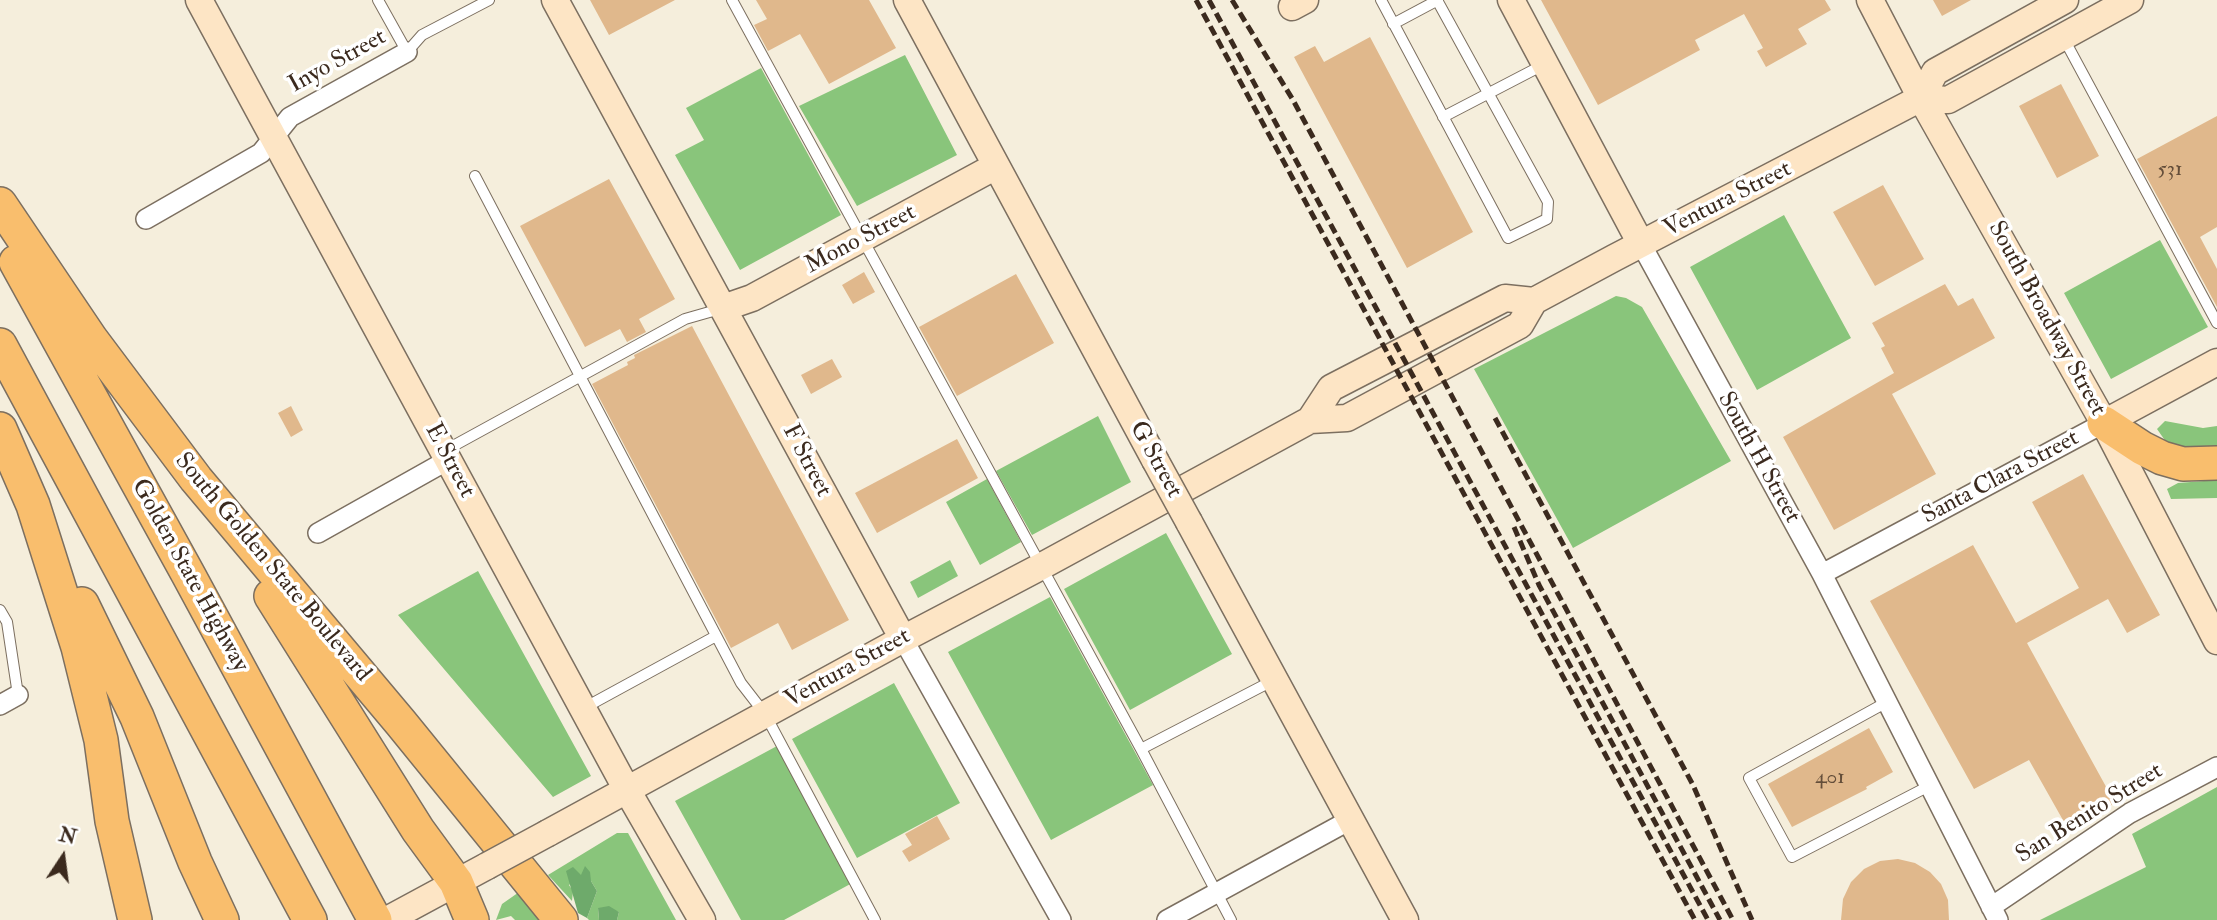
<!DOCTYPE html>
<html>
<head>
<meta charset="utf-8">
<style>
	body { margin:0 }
	#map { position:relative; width:2217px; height:920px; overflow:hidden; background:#f5eedc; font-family:"IM FELL Double Pica",serif }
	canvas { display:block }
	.north { position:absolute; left:28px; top:822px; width:70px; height:70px; -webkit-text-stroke:5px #fff; paint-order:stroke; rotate:13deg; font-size:19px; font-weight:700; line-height:28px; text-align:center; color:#3b2a1e }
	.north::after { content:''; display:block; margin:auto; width:24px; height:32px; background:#3b2a1e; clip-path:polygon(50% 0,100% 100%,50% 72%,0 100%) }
</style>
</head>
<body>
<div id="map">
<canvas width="2217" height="920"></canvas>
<div class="north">N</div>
</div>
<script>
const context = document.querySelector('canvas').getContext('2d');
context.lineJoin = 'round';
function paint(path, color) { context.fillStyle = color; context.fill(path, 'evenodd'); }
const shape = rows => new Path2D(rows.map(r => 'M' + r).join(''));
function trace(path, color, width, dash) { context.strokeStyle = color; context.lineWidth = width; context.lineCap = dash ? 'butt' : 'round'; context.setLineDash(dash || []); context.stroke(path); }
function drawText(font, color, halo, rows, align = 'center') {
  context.font = font + ' "IM FELL Double Pica",serif'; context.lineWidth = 7; context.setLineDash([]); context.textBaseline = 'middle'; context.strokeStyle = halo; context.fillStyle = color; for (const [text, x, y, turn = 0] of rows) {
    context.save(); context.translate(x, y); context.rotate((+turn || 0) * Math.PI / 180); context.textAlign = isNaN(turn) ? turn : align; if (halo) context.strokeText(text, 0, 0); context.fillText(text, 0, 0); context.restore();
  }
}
paint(shape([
	[905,55,957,155,857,206,799,106],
	[761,68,841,215,740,270,675,155,704,140,686,108],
	[1784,215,1851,338,1757,390,1690,267],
	[2160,240,2208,327,2111,379,2064,293],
	[1616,296,1626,298,1642,307,1731,461,1573,548,1474,369],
	[1098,416,1131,482,1032,535,996,471],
	[2165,421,2203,428,2217,426,2217,452,2171,449,2157,429],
	[987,479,1021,542,980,565,946,502],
	[2217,480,2217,498,2171,499,2167,489,2178,483],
	[1166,533,1232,654,1130,710,1064,589],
	[950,560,958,576,918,598,910,582],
	[478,571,591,776,553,797,398,615],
	[1050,597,1153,785,1051,840,948,652],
	[894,683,960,803,857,858,792,739],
	[777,746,854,882,784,920,741,920,675,801],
	[2217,787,2217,920,2040,920,2146,867,2132,834],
	[617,833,628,833,676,920,617,920,619,912,598,908,599,920,589,920,587,918,597,891,591,881,581,875,569,885,573,891,572,901,548,875],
	[522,890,546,920,515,920,511,916,496,920,502,904]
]), '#89c57b');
paint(shape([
	[585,866,590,872,591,881,597,891,587,918,578,913,566,871,573,867,581,875],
	[609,906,619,912,617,920,599,920,598,908]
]), '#6eaa6b');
paint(shape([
	[590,0,675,0,609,35],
	[756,0,869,0,896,48,829,84,800,34,768,51,754,25,767,19],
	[1541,0,1825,0,1831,10,1798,29,1807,44,1766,67,1757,51,1763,48,1744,14,1695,40,1700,50,1598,105],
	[1933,0,1971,0,1942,16],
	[1370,37,1473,232,1407,268,1294,57,1315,46,1324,62],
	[2061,84,2099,156,2057,178,2019,106],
	[2217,116,2217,227,2200,237,2217,269,2217,307,2137,159],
	[609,179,675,299,639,319,646,332,627,342,620,329,585,347,520,226],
	[1883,185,1924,259,1875,286,1833,212],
	[864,272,875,292,853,304,842,285],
	[1016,274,1054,343,957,396,919,327],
	[1945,284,1958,306,1973,298,1995,338,1892,394,1936,474,1834,530,1783,437,1894,373,1881,348,1885,346,1872,323],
	[692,326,849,620,792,650,778,623,731,648,592,384,628,365,627,362,635,358,634,355],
	[832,359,842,377,811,394,801,375],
	[291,406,303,430,291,437,278,413],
	[957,439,978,478,877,533,855,493],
	[2083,474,2160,615,2127,633,2108,599,2027,643,2115,803,2068,829,2029,760,1974,789,1870,601,1973,545,2016,623,2079,588,2032,502],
	[1869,728,1893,772,1866,787,1867,789,1792,827,1768,784],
	[937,816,950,839,909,862,902,851,912,845,905,834],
	[1898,859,1915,863,1930,872,1941,884,1948,900,1949,920,1841,920,1843,899,1851,882,1864,869,1880,861]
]), '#e0b88c');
const lane = shape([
	[378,0,407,52,422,35,489,0],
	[732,0,1141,749,1231,920],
	[1381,0,1508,238,1547,219,1548,202,1437,0],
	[1393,24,1438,0],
	[2063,37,2217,323],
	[1443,117,1545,64],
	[475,176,741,683,765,714,875,920],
	[444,451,685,319,720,309],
	[0,610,7,622,18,695],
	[1887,702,1749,778,1792,857,1929,786],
	[584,708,716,636],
	[1141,749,1274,680]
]);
const street = shape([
	[146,219,261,153,290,117,407,52],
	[1641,244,1822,574,1998,920],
	[318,533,448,460],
	[1822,574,2104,423],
	[903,639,1061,920],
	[0,705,18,695],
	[1991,907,2130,813,2217,767],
	[1167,920,1350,820]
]);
const secondary = shape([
	[199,0,627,790,702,920],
	[555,0,903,639],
	[907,0,1155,460],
	[1511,0,1641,244],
	[1870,0,1921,98,2104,423,2217,641],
	[1292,7,1305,0],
	[1921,98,1935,72,2065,0],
	[723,308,752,298,996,166],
	[1310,420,1331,388,1505,298,1534,301],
	[2104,423,2217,362],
	[1189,522,1405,920],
	[548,833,903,639,1040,567,1310,420,1347,418,1520,325,1534,301,1614,258,1921,98,1948,100,2130,0],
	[387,920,487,866]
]);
const highway = shape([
	[0,204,91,339,196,479,401,723,561,920],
	[16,262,188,574,375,920],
	[0,345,310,920],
	[2104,423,2142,448,2162,458,2183,464,2217,463],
	[0,429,33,505,78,647,101,740,112,821,135,920],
	[271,596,418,830,456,882,472,920],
	[82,604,137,717,195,862,222,920]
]);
trace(lane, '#7c6f60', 12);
trace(street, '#7c6f60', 22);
trace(secondary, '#7c6f60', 29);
trace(highway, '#7c6f60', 36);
trace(lane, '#fff', 10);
trace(street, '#fff', 19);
trace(secondary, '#fde5c5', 26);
trace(highway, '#f9be6d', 33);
trace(shape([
	[1196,0,1695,920],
	[1209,0,1708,920],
	[1232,0,1293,100,1733,920],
	[1495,418,1693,785,1752,920],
	[1514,527,1539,585,1720,920]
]), '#3b2a1e', 5, [10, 5]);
const secondaryBridge = shape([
	[1155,460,1189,522],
	[487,866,548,833]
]);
trace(secondaryBridge, '#7c6f60', 29, []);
trace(secondaryBridge, '#fde5c5', 26);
drawText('21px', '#644e3a', null, [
	["531",2170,170],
	["401",1830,778]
]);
drawText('24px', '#3b2a1e', '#fff', [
	["Inyo Street",338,62,-29],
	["Ventura Street",1728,200,-27],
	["Mono Street",861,240,-28],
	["South Broadway Street",2046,319,61],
	["South H Street",1758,458,61],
	["G Street",1155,460,61],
	["E Street",449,461,62],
	["F Street",806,461,62],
	["Santa Clara Street",2001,478,-28],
	["South Golden State Boulevard",272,568,50],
	["Golden State Highway",189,576,61],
	["Ventura Street",848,669,-29],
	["San Benito Street",2090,814,-32]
]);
</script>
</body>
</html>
